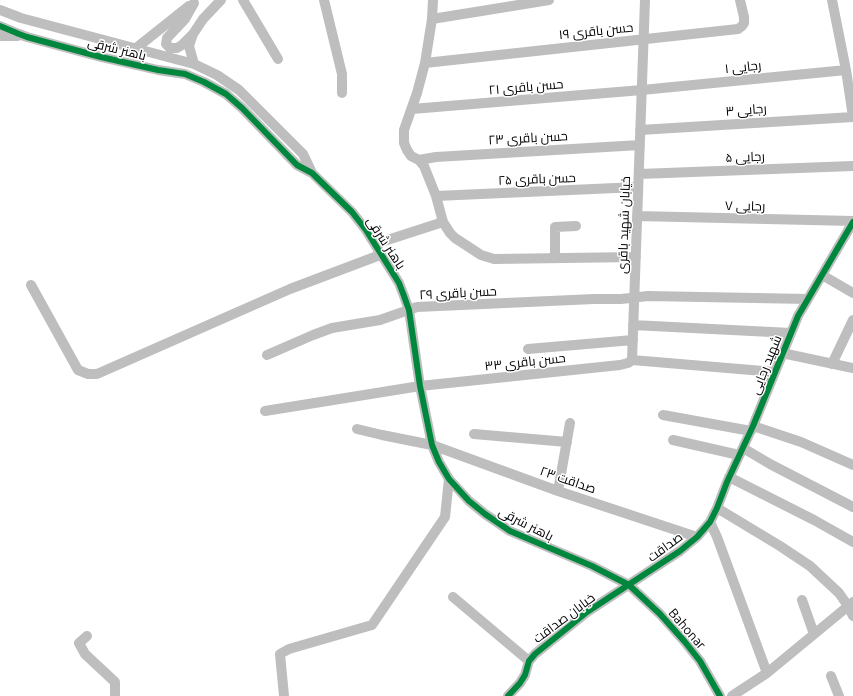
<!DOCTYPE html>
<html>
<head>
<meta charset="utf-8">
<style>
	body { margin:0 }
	canvas { display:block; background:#fff }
</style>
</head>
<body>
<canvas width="853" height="696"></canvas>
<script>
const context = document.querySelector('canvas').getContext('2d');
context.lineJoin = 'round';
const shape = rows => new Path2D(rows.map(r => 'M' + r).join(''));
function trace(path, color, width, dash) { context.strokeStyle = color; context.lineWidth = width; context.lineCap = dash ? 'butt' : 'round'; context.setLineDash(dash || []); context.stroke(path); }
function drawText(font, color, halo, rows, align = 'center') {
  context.font = font + ' Ubuntu,Cairo,sans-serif'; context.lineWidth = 3; context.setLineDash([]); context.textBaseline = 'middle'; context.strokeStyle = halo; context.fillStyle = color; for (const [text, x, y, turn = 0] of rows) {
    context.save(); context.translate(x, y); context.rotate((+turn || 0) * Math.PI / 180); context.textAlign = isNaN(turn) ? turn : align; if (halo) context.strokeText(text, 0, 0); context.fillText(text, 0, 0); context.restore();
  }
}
trace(shape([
	[243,0,278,59],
	[324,0,342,74,342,93],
	[433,0,432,19,425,63,417,93,404,130,404,143,407,150,411,156,419,160,424,166,436,196,443,222,450,233,455,238,481,255,494,259,636,257],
	[832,0,846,70,853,117],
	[0,10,21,18,194,64,217,75,239,90,303,154,312,173],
	[432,19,549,0],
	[0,26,19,34,27,37,101,57,158,70,185,74,204,82,226,94,242,108,297,165,312,173,352,212,366,230,399,283,404,296,409,310,420,386,432,445,439,462,449,479,469,501,485,514,510,531,592,566,629,585,660,614,685,642,700,661,720,696],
	[193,34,182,45,177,48,170,48,166,44,167,38,185,19,194,3],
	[0,36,18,36],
	[135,49,189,6],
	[425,63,738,29,742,26,744,23,744,17,740,0],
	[194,64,189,46,193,34,203,19,221,0],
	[412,109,642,90,846,70],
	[640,130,853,117],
	[419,160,436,157,640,145],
	[639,174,853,166],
	[436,196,638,187],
	[637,216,853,221],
	[375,244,443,222],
	[555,258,555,227,576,226],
	[822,275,853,293],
	[31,285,78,370,88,374,97,374,290,289,380,255],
	[633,325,791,333],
	[528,349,633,340],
	[782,353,853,368],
	[267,355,313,335,332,328,380,320,417,307,594,299,621,299,648,296,808,299],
	[632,360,645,0],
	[632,360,775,372],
	[832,364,853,320],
	[265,411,420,386,620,365,628,363,632,360],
	[663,415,751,431],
	[753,426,801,442,853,465],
	[357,429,382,435,432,445,558,491,697,537],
	[474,434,567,442],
	[673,440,739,455],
	[743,448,770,464,853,507],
	[729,477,814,520,853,542],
	[558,491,570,423],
	[717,508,780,546,810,566,839,593,848,606,853,616],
	[710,522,717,537,767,673],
	[453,597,529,661],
	[802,600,814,634],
	[87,636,79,643,85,654,115,682,115,696],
	[831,676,839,696],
	[284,696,280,654,289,649,372,625,445,517,449,479],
	[508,696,520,683,525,675,529,661,535,654,587,612,680,551,697,537,710,522,717,508,727,482,753,426,798,316,853,222],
	[732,696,767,673,853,602]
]), '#bebebe', 10);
trace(shape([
	[0,26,19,34,27,37,101,57,158,70,185,74,204,82,226,94,242,108,297,165,312,173,352,212,366,230,399,283,404,296,409,310,420,386,432,445,439,462,449,479,469,501,485,514,510,531,592,566,629,585,660,614,685,642,700,661,720,696],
	[508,696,520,683,525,675,529,661,535,654,587,612,680,551,697,537,710,522,717,508,727,482,753,426,798,316,853,222]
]), '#00873e', 6);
drawText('13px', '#000', '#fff', [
	["حسن باقری ۱۹",596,31,-6],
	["باهنر شرقی",117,49,14],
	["رجایی ۱",743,67,-6],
	["حسن باقری ۲۱",526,87,-5],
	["رجایی ۳",746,110,-4],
	["حسن باقری ۲۳",528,138,-3],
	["رجایی ۵",745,157,-2],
	["حسن باقری ۲۵",537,179,-2],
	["رجایی ۷",745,206,1],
	["خیابان شهید باقری",624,225,-88],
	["باهنر شرقی",386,243,57],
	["حسن باقری ۲۹",458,293,-3],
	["حسن باقری ۳۳",525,362,-6],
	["شهید رجایی",766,365,-68],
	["صداقت ۲۳",568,480,19],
	["باهنر شرقی",526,524,27],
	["صداقت",665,547,-36],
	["خیابان صداقت",564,618,-37],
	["Bahonar",687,629,49]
]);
</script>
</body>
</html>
